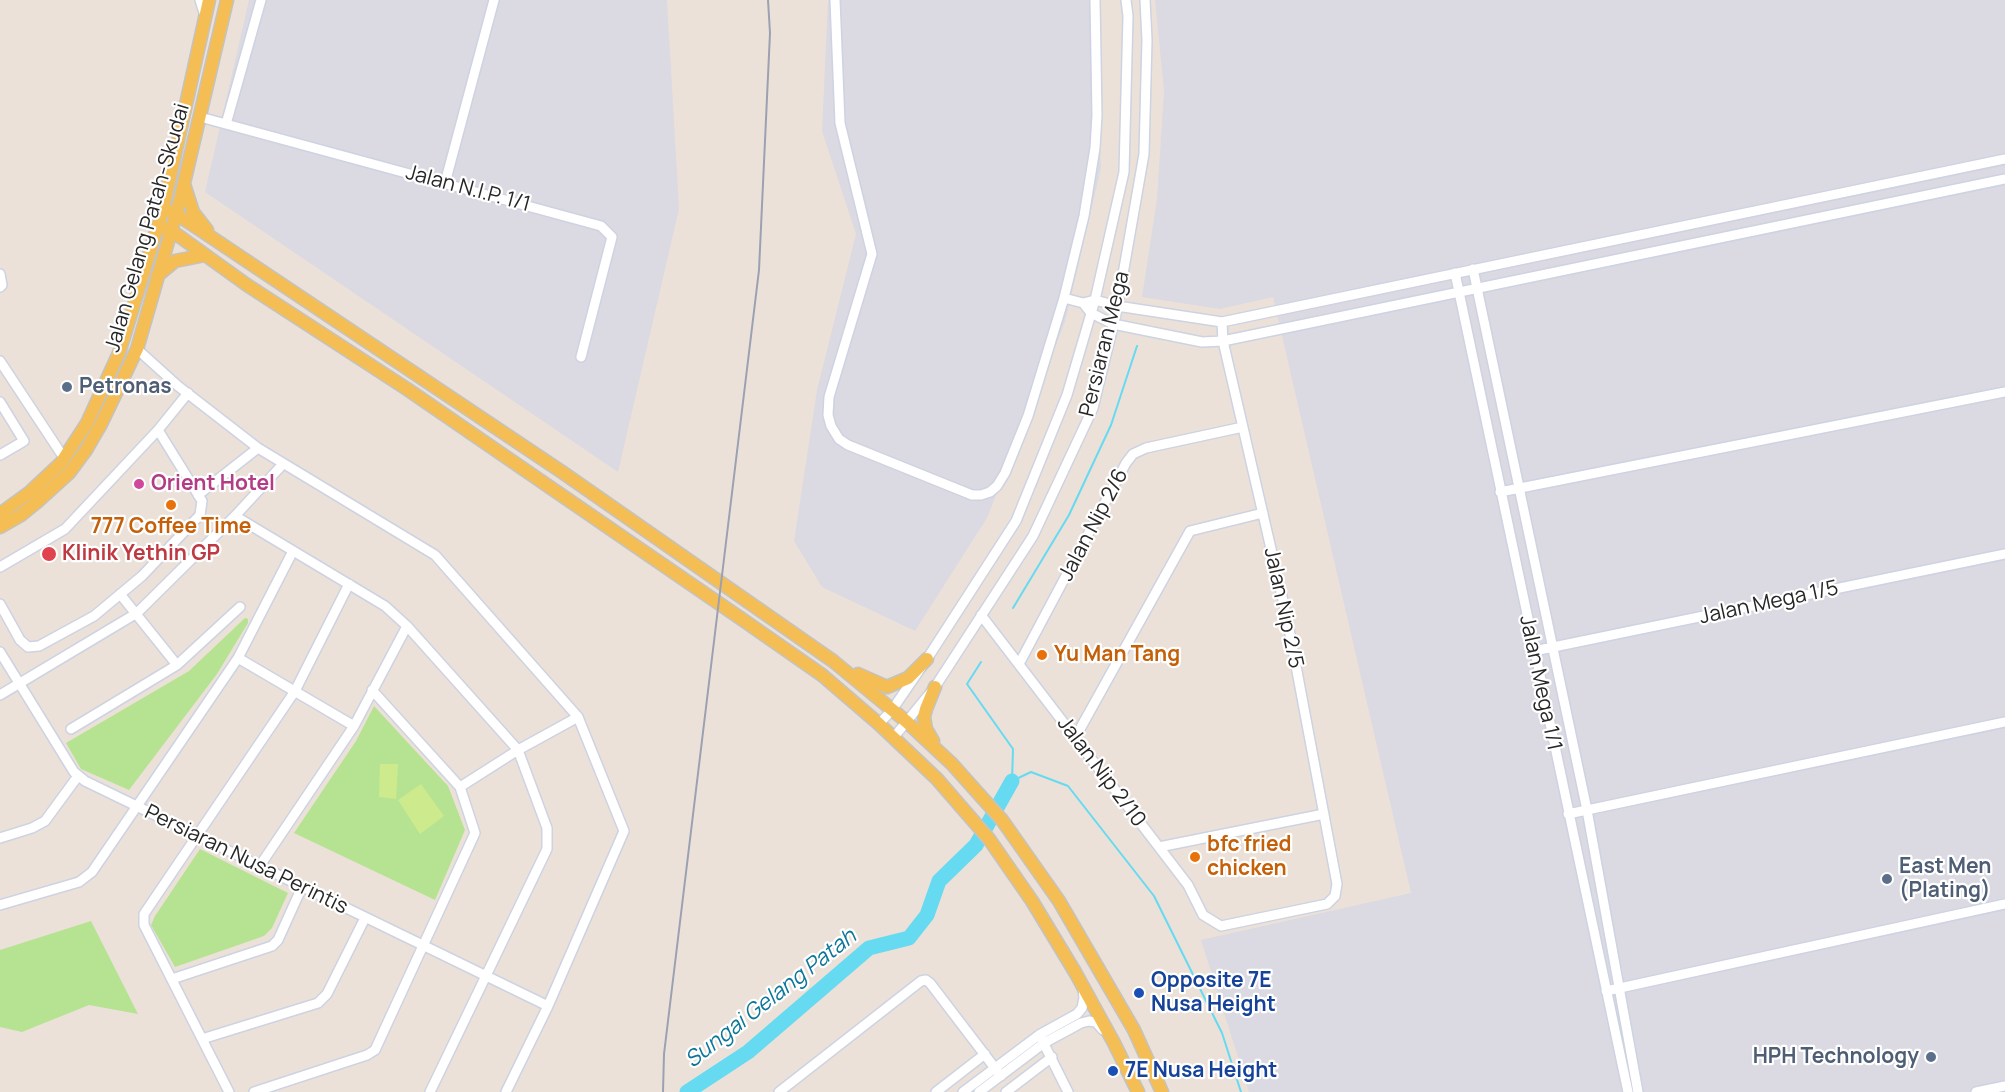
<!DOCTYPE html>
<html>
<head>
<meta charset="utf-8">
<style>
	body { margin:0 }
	canvas { display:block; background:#ebe1d8 }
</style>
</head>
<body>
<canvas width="2005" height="1092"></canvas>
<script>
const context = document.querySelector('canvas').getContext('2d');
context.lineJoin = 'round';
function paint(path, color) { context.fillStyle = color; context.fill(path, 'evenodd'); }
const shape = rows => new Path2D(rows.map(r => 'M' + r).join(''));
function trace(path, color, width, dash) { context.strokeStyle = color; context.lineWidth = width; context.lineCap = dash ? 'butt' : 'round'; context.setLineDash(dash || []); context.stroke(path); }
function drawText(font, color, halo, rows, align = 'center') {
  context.font = font + ' Manrope,sans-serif'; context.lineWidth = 4.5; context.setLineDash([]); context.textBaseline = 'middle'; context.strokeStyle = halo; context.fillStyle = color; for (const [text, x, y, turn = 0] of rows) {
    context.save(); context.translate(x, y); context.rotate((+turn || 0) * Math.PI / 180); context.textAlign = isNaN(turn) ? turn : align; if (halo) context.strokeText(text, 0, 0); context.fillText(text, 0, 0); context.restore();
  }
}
paint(shape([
	[249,0,667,0,679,209,618,472,205,192],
	[828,0,1096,0,1101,168,1065,322,987,518,915,631,822,587,794,541,817,390,856,234,822,131],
	[1155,0,2005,0,2005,1092,1249,1092,1201,940,1411,893,1273,297,1220,309,1142,297,1157,199,1164,91]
]), '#dbd9e2');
paint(shape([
	[245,618,248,619,248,623,217,674,129,790,81,769,66,743,189,671],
	[374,706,448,786,465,830,435,900,294,833,356,741],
	[200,849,288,893,272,928,264,936,175,967,151,925,155,916],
	[91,921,138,1014,89,1005,22,1032,0,1027,0,950]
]), '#b6e392');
paint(shape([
	[380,764,398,764,396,799,379,797],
	[421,784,444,816,420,834,398,800]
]), '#cdeb8d');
trace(shape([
	[1013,608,1069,515,1111,425,1137,346],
	[981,662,967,684,1013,749,1012,781,1031,772,1068,786,1154,896,1222,1033,1241,1092]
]), '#66daf1', 2);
trace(shape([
	[687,1092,748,1052,869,948,909,938,927,915,939,881,976,845,1012,781]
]), '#66daf1', 15);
const minor = shape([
	[200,0,205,16],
	[835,0,840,123,872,254,829,397,828,415,831,426,839,439,848,445,972,495,981,495,990,492,997,486,1005,473,1028,416,1064,298,1084,216,1095,148,1097,115,1095,0],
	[200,117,601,226,612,237,581,357],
	[226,124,261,0],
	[445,183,494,0],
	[1473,269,1587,810,1638,1092],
	[1455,273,1628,1092],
	[0,274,2,285,0,287],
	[1064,298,1083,303,1095,300,1117,306,1222,322,2005,159],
	[1083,303,1091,313,1113,324,1202,342,1223,341,2005,179],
	[137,349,178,386,258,448,435,555,578,717,624,831,548,1006,506,1092],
	[0,361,64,458],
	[0,402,24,441,0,455],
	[1500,492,2005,392],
	[198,495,258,448],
	[235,516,385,606,407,626,518,750,547,828,547,849,430,1092],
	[0,567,65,529,158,430,188,393],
	[120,594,177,665],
	[0,604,20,640,28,647,39,646,94,616,142,576,200,515,202,501,158,430],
	[981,615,1188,885,1203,915,1221,926,1327,904,1335,896,1337,884,1287,618,1223,341,1222,322],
	[1534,651,2005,554],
	[0,652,74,772,85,781,548,1006],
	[238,658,354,726],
	[1019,664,1126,463,1133,454,1146,448,1243,427],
	[0,695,137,613,235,516,283,464],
	[879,724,892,710,927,659,1016,521,1067,395,1095,300,1124,172,1128,16,1126,0],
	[71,729,177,665,240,607],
	[894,737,935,687,1033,536,1093,408,1116,314,1144,154,1147,40,1145,0],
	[1075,738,1190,531,1263,513],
	[460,787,518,750,578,717],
	[1568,814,2005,722],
	[0,838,32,828,45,821,78,776],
	[1159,847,1324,814],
	[259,867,354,726,407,626],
	[0,905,79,882,92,872,238,658,293,551],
	[172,979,272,946,278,940,302,887],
	[1606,991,2005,904],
	[1041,1038,1068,1092],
	[202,1039,318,1003,327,994,365,918],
	[229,1092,144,925,144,914,295,691,349,584],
	[254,1092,367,1055,375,1050,475,833,460,787,372,690],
	[779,1092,921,981,926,980,930,983,1001,1076],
	[936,1092,985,1054],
	[963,1092,1039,1035,1077,1014,1082,1008,1084,998,1083,989],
	[979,1092,1044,1043,1081,1023,1089,1021,1096,1022,1103,1030],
	[1006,1092,1052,1057],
	[1976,1092,2005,1086]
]);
const major = shape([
	[184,184,193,212,207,230],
	[163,209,176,214,193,225,562,472,833,661,907,722,952,764,1002,820,1059,901,1134,1030,1162,1092],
	[158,226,172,231,247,285,407,389,746,622,822,675,879,724,937,779,989,839,1032,901,1075,972,1114,1043,1138,1092],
	[157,276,175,261,205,255],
	[0,514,30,492,61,463,87,423,119,353,163,209,209,0],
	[0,527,21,515,37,502,69,473,86,450,101,424,137,349,180,200,227,0],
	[858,674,887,687,908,678,927,659],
	[933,741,926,729,924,717,926,709,935,687]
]);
trace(minor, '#cdd3e1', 12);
trace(major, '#c3c3c3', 15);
trace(minor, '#fff', 9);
trace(major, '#f4be54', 12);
trace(shape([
	[663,1092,664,1054,759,270,770,33,768,0]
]), '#9ba1b2', 2);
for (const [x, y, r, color] of [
	[67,387,6,"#5c6f8a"],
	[139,484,6,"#d1479c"],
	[171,505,6,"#e8710a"],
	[49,554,8,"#e0444e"],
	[1042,655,6,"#e8710a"],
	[1195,857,6,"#e8710a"],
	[1887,879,6,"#5c6f8a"],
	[1139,993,6,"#1a4fb4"],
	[1931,1057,6,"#5c6f8a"],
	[1113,1071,6,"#1a4fb4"]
]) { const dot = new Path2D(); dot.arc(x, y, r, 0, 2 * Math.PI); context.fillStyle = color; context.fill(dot); trace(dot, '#fff', 2); }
drawText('21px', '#272727', '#fff', [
	["Jalan N.I.P. 1/1",468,189,15],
	["Jalan Gelang Patah-Skudai",148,228,-74],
	["Persiaran Mega",1105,344,-76],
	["Jalan Nip 2/6",1094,525,-62],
	["Jalan Mega 1/5",1769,603,-12],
	["Jalan Nip 2/5",1283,608,78],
	["Jalan Mega 1/1",1540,683,78],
	["Jalan Nip 2/10",1101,772,53],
	["Persiaran Nusa Perintis",246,860,26]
]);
drawText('bold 21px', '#4e5e75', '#fff', [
	["Petronas",79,387],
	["East Men",1899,867],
	["(Plating)",1899,891],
	["HPH Technology",1919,1057,"right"]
], 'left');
drawText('bold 21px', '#b23c85', '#fff', [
	["Orient Hotel",151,484]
], 'left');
drawText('bold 21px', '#c56008', '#fff', [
	["777 Coffee Time",171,527,"center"],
	["Yu Man Tang",1054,655],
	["bfc fried",1207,845],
	["chicken",1207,869]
], 'left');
drawText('bold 21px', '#be3a42', '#fff', [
	["Klinik Yethin GP",62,554]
], 'left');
drawText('bold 21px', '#164399', '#fff', [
	["Opposite 7E",1151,981],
	["Nusa Height",1151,1005],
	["7E Nusa Height",1125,1071]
], 'left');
drawText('italic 22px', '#0a7699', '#fff', [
	["Sungai Gelang Patah",771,999,-38]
]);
</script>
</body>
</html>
